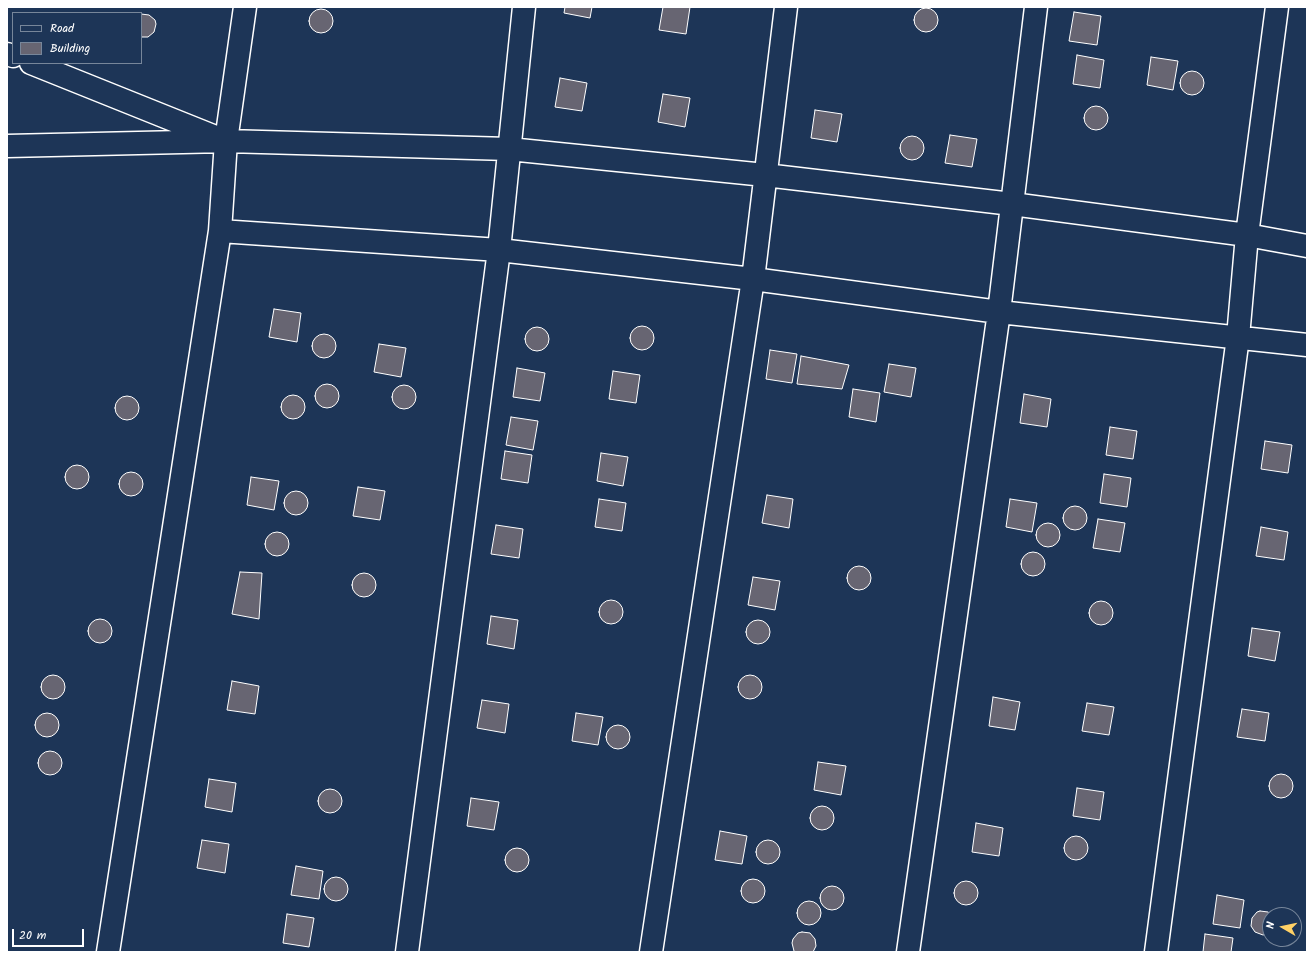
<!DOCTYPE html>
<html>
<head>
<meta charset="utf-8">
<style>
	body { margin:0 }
	#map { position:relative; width:1314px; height:959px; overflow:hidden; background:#1d3557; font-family:Kalam,sans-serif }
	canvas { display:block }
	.frame { position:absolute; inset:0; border:8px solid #fff; pointer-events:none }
	.legend { position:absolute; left:12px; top:12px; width:130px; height:52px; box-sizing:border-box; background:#1d3557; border:1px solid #77869a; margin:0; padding:5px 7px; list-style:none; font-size:12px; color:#fff }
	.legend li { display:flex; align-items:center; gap:8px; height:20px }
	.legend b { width:20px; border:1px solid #77869a }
	.north { position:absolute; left:1262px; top:907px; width:40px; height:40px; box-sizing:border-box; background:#1d3557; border:1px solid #77869a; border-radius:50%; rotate:279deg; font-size:11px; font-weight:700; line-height:16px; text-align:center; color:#fff }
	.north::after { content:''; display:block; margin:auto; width:14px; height:18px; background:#ffd166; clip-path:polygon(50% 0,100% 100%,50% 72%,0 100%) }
	.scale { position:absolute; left:12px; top:929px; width:72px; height:18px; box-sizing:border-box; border:2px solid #fff; border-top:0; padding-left:5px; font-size:12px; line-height:14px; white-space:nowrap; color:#fff; -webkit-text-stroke:3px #1d3557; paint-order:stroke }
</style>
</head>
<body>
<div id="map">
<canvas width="1314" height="959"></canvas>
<div class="frame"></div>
<ul class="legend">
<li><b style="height:5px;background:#1d3557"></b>Road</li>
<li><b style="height:11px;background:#676572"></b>Building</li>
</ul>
<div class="north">N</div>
<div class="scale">20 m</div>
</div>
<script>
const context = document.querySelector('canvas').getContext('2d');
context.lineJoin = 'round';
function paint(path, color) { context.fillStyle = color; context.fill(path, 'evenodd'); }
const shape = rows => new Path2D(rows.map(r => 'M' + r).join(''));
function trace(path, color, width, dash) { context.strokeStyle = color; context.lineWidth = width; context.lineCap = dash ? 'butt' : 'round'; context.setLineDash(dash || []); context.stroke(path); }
const building = shape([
	[565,7,592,7,590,18,564,13,565,7],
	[663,7,690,7,686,34,659,30,663,7],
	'914 20a12 12 0 1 1 24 0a12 12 0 1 1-24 0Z',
	'309 21a12 12 0 1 1 24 0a12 12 0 1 1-24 0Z',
	[1074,12,1101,16,1097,45,1069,41,1074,12],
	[141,14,149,15,155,20,156,24,154,32,148,37,141,37,141,14],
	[1077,55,1104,60,1100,88,1073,84,1077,55],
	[1151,57,1178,61,1173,90,1147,85,1151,57],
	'1180 83a12 12 0 1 1 24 0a12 12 0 1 1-24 0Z',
	[560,78,587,83,582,111,555,107,560,78],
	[663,94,690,98,685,127,658,122,663,94],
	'1084 118a12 12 0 1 1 24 0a12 12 0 1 1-24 0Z',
	[815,110,842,114,837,142,811,138,815,110],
	[950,135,977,139,972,167,945,163,950,135],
	'900 148a12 12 0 1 1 24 0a12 12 0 1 1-24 0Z',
	[274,309,301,313,297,342,269,337,274,309],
	'630 338a12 12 0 1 1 24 0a12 12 0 1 1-24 0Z',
	'525 339a12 12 0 1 1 24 0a12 12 0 1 1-24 0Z',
	'312 346a12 12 0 1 1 24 0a12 12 0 1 1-24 0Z',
	[379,344,406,348,401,377,374,372,379,344],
	[770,350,797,354,792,383,766,379,770,350],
	[801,356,849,365,842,389,797,384,801,356],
	[889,364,916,368,911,397,884,392,889,364],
	[517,368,545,373,540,401,513,397,517,368],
	[613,371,640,375,636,403,609,399,613,371],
	'315 396a12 12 0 1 1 24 0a12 12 0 1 1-24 0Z',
	'392 397a12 12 0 1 1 24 0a12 12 0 1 1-24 0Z',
	[853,389,880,393,876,422,849,417,853,389],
	[1024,394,1051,399,1047,427,1020,423,1024,394],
	'281 407a12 12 0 1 1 24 0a12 12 0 1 1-24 0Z',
	'115 408a12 12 0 1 1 24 0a12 12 0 1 1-24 0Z',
	[511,417,538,421,533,450,506,445,511,417],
	[1110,427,1137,431,1133,459,1106,455,1110,427],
	[1265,441,1292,445,1288,473,1261,469,1265,441],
	[505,451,532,455,528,483,501,479,505,451],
	[601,453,628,457,623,486,597,481,601,453],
	'65 477a12 12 0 1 1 24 0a12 12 0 1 1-24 0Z',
	'119 484a12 12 0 1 1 24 0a12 12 0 1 1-24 0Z',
	[1104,474,1131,478,1127,507,1100,503,1104,474],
	[251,477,279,481,274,510,247,505,251,477],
	[358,487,385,491,380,520,353,516,358,487],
	'284 503a12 12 0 1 1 24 0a12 12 0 1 1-24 0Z',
	[767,495,793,499,789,528,762,523,767,495],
	[599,499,626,503,622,531,595,527,599,499],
	[1010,499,1037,503,1032,532,1006,527,1010,499],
	'1063 518a12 12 0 1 1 24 0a12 12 0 1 1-24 0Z',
	[1098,519,1125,523,1120,552,1093,548,1098,519],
	'1036 535a12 12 0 1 1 24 0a12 12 0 1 1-24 0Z',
	[496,525,523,529,519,558,491,554,496,525],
	[1261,527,1288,532,1284,560,1256,556,1261,527],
	'265 544a12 12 0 1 1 24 0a12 12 0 1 1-24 0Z',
	'1021 564a12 12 0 1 1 24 0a12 12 0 1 1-24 0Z',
	'847 578a12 12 0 1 1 24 0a12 12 0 1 1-24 0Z',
	[240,572,262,573,259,619,232,614,240,572],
	'352 585a12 12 0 1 1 24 0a12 12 0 1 1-24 0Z',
	[753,577,780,581,775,610,748,605,753,577],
	'599 612a12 12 0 1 1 24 0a12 12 0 1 1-24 0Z',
	'1089 613a12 12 0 1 1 24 0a12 12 0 1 1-24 0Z',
	[491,616,518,620,514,649,487,644,491,616],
	'88 631a12 12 0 1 1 24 0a12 12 0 1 1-24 0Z',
	'746 632a12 12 0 1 1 24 0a12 12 0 1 1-24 0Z',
	[1252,628,1280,632,1275,661,1248,656,1252,628],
	'41 687a12 12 0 1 1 24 0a12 12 0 1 1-24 0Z',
	'738 687a12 12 0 1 1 24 0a12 12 0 1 1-24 0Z',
	[232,681,259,686,255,714,227,710,232,681],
	[993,697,1020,702,1015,730,989,726,993,697],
	[482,700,509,704,505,733,477,728,482,700],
	[1087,703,1114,707,1109,735,1082,731,1087,703],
	[1242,709,1269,713,1265,741,1237,737,1242,709],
	[576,713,603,717,598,745,572,741,576,713],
	'35 725a12 12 0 1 1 24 0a12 12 0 1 1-24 0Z',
	'606 737a12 12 0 1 1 24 0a12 12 0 1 1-24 0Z',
	'38 763a12 12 0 1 1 24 0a12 12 0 1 1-24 0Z',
	[818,762,846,766,841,795,814,790,818,762],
	'1269 786a12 12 0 1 1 24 0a12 12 0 1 1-24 0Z',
	[209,779,236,783,232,812,205,807,209,779],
	[1077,788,1104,792,1100,820,1073,816,1077,788],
	'318 801a12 12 0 1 1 24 0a12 12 0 1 1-24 0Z',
	[471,798,499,802,494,830,467,826,471,798],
	'810 818a12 12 0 1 1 24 0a12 12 0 1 1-24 0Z',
	[976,823,1003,828,999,856,972,852,976,823],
	[720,831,747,836,742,864,715,860,720,831],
	'1064 848a12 12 0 1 1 24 0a12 12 0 1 1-24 0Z',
	[202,840,229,844,225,873,197,868,202,840],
	'756 852a12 12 0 1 1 24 0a12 12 0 1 1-24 0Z',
	'505 860a12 12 0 1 1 24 0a12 12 0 1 1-24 0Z',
	[296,866,323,871,319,899,291,895,296,866],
	'324 889a12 12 0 1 1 24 0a12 12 0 1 1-24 0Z',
	'741 891a12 12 0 1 1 24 0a12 12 0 1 1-24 0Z',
	'954 893a12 12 0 1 1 24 0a12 12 0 1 1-24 0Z',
	'820 898a12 12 0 1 1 24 0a12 12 0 1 1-24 0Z',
	[1217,895,1244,900,1240,928,1213,924,1217,895],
	'797 913a12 12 0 1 1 24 0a12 12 0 1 1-24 0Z',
	[1260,911,1268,912,1272,915,1270,915,1270,932,1267,934,1263,935,1255,932,1251,926,1252,918,1257,912,1260,911],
	[287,914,314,918,309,947,283,943,287,914],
	[802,932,810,933,815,939,816,946,813,952,795,952,794,951,792,943,793,939,798,933,802,932],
	[1205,934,1233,938,1231,952,1203,952,1205,934]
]);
paint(building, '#676572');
trace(building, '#fff', 1);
const minor = shape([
	[7,54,13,56],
	[31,63,218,138],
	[7,146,226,141,509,149,765,175,1012,204,1247,235,1307,246],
	[220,231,499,250,753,279,999,312,1307,345],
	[108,952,220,231,226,141,245,7],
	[407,952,499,250,524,7],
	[651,952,753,279,786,7],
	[908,952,999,312,1036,7],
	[1156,952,1238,337,1247,235,1277,7]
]);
trace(minor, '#fff', 25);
trace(minor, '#1d3557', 22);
</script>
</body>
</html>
